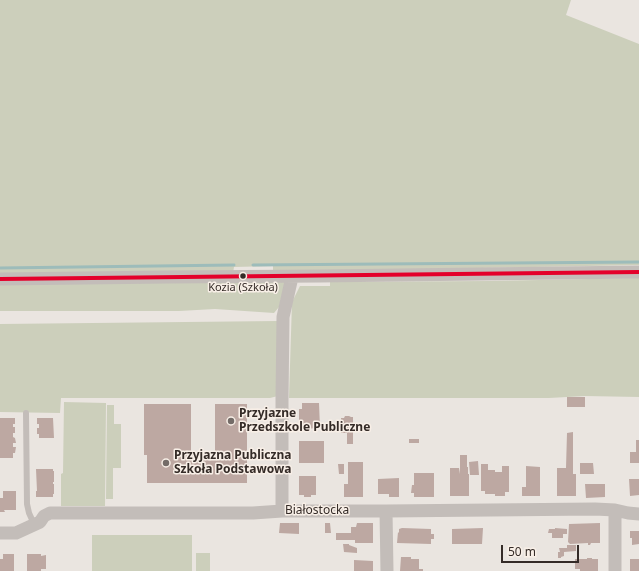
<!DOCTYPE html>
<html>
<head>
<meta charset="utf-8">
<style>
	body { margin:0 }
	#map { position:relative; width:639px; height:571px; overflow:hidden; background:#eae5e0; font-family:"Noto Sans",sans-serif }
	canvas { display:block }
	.scale { position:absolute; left:501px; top:545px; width:78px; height:18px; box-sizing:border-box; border:2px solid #342b27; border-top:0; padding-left:5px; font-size:12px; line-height:14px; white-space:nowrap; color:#342b27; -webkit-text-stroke:3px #f8efe7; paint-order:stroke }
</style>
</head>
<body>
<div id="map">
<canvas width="639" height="571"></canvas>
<div class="scale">50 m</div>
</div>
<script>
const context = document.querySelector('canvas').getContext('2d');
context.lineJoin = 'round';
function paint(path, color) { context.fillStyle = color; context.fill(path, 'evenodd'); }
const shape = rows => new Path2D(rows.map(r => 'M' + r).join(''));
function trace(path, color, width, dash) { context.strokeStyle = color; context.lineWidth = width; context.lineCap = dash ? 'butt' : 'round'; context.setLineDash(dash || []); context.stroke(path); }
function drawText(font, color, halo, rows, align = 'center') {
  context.font = font + ' "Noto Sans",sans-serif'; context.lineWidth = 3; context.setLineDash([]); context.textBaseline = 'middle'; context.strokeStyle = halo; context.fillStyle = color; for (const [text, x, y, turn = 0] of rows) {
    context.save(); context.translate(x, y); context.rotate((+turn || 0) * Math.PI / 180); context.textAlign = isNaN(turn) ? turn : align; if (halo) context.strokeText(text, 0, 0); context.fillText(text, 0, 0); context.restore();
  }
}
paint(shape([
	[0,0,571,0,566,15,639,44,639,265,273,272,273,266,234,267,233,273,0,274],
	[639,278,639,397,585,396,549,398,289,398,292,302,300,286,330,286,330,282,489,281],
	[285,282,279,307,274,313,215,309,179,311,0,311,0,284],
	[278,321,278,396,270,398,61,398,60,413,0,412,0,324],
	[64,402,106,403,105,506,61,506,61,474,63,473],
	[107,405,114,405,114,424,121,424,121,468,113,468,113,499,106,499],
	[92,535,192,535,192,571,92,571],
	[196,553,210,553,210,571,196,571]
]), '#cccfbb');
trace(shape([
	[253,265,639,262],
	[0,268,234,265]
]), '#9dbcba', 3);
paint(shape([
	[567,397,585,397,585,407,567,407],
	[302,403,319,403,320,428,302,429,302,422,299,422,299,409,302,409],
	[144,404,191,404,191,454,215,454,215,404,247,404,247,483,147,483,147,455,144,455],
	[345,416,349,416,351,417,353,417,353,444,347,444,347,433,341,433,341,418,344,418],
	[0,418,15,418,15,424,13,424,13,427,15,427,15,433,13,433,13,437,15,438,16,443,13,443,13,447,16,447,15,453,13,453,13,458,0,458],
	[37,418,53,418,54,438,39,438,39,434,37,434,37,428,39,428,39,424,37,424],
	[573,432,573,474,576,474,576,496,557,496,557,468,566,468,567,433],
	[409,439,419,439,419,443,409,443],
	[636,440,639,440,639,463,630,463,630,452,636,452],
	[299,441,324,441,324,463,299,463],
	[460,455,467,455,467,467,468,467,468,474,469,474,469,496,450,496,450,468,459,468,460,474],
	[478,461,479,475,470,475,469,462],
	[348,462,363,462,363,497,344,497,344,484,348,484],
	[580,463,593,463,594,474,580,474],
	[338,464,344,464,344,474,339,474],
	[481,464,488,464,488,470,495,470,495,472,502,472,502,466,509,466,509,492,505,492,505,496,495,496,495,494,485,494,485,491,481,491],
	[526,466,540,467,540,496,522,496,522,487,526,487],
	[36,469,53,469,53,471,54,471,54,482,53,482,53,484,54,484,54,494,53,494,53,497,36,497,36,491,37,491],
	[414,473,434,473,434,497,414,497,414,493,411,493,412,485,414,485],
	[299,476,316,476,316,495,311,495,311,497,304,497,304,495,299,495],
	[399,478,399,497,389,497,389,494,378,494,378,479],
	[629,479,639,479,639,495,630,496],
	[585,484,605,484,605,497,586,498],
	[3,491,16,491,16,510,4,510,5,512,0,512,0,498,3,498],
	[280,523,299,523,299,534,279,533],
	[325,523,330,523,331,533,325,533],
	[357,523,373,523,373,543,355,543,355,540,336,540,336,533,351,533,351,527,356,527],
	[600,523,600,543,591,543,590,545,588,545,588,543,570,544,568,542,569,524],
	[402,528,431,529,431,534,434,534,434,539,431,539,431,544,397,543,398,532,399,533,399,529],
	[483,528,482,544,452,544,452,529],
	[555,528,567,529,567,534,563,534,563,538,552,538,552,533,548,533,549,529,555,529],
	[630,531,639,531,639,544,632,545,632,538,630,538],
	[343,544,349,544,349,545,357,548,357,553,344,552],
	[567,545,576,545,576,551,564,552,564,556,561,557,561,558,558,558,558,552,560,552,559,548,567,548],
	[3,554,14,554,14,571,0,571,0,559,3,559],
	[27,554,41,554,41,556,46,555,46,569,41,569,41,571,27,571],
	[401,557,411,557,411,559,419,559,419,569,423,569,423,571,400,571],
	[587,558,592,558,592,559,598,559,598,571,580,571,580,569,575,569,575,559,587,559],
	[630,559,639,559,639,571,630,571],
	[354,560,373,561,373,571,354,571]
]), '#bda8a2');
trace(shape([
	[26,413,27,504,29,513,34,524]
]), '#c3bdb9', 6);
trace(shape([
	[0,279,169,277,320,276,639,272],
	[282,511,282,399,283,317,292,277],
	[386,511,387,571],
	[0,533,16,533,40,522,44,516,50,513,253,513,282,511,386,511,595,509,615,510,628,513,639,514],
	[615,571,615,510]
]), '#c3bdb9', 13);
trace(shape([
	[0,279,639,272]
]), '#e4002b', 4);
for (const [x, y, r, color] of [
	[243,276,3.5,"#342b27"],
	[231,421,4,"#746c68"],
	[166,463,4,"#746c68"]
]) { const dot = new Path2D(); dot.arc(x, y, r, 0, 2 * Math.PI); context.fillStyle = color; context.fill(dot); trace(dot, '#f8efe7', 1.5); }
drawText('11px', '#342b27', '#f8efe7', [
	["Kozia (Szkoła)",243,288]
]);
drawText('bold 12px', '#342b27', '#f8efe7', [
	["Przyjazne",239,414],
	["Przedszkole Publiczne",239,428],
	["Przyjazna Publiczna",174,456],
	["Szkoła Podstawowa",174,470]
], 'left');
drawText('12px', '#342b27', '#f8efe7', [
	["Białostocka",317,511]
]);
</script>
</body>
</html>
